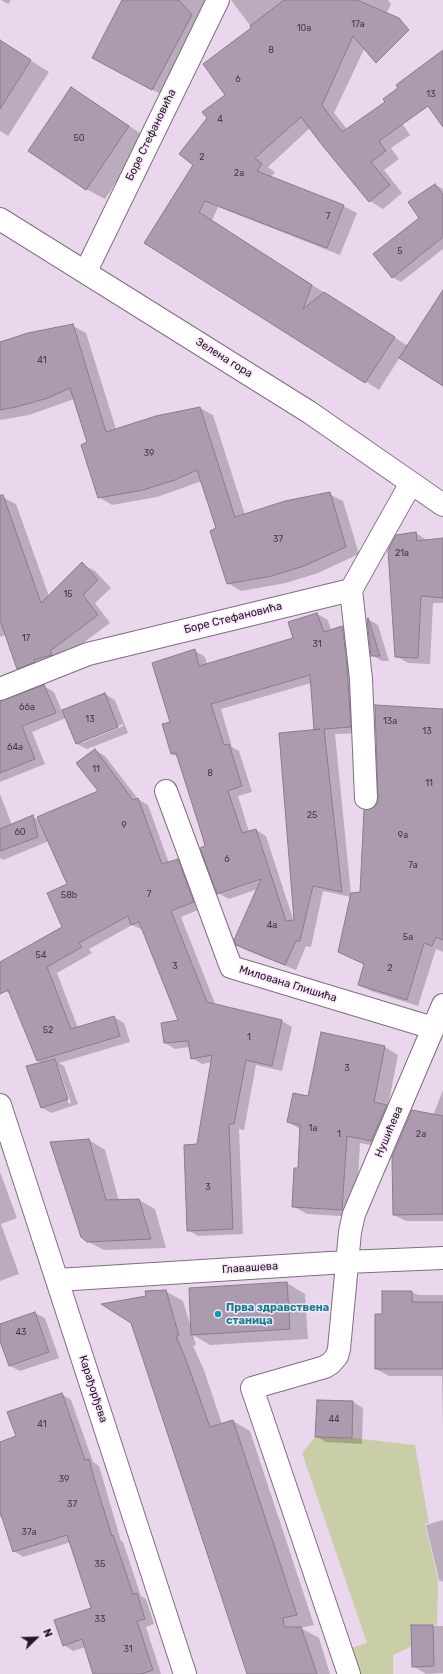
<!DOCTYPE html>
<html>
<head>
<meta charset="utf-8">
<style>
	body { margin:0 }
	#map { position:relative; width:443px; height:1674px; overflow:hidden; background:#ead7ed; font-family:Rubik,sans-serif }
	canvas { display:block }
	.north { position:absolute; left:16px; top:1618px; width:40px; height:40px; -webkit-text-stroke:3px #f8e4fb; paint-order:stroke; rotate:67deg; font-size:11px; font-weight:700; line-height:16px; text-align:center; color:#211a22 }
	.north::after { content:''; display:block; margin:auto; width:14px; height:18px; background:#211a22; clip-path:polygon(50% 0,100% 100%,50% 72%,0 100%) }
</style>
</head>
<body>
<div id="map">
<canvas width="443" height="1674"></canvas>
<div class="north">N</div>
</div>
<script>
const context = document.querySelector('canvas').getContext('2d');
context.lineJoin = 'round';
function paint(path, color) { context.fillStyle = color; context.fill(path, 'evenodd'); }
const shape = rows => new Path2D(rows.map(r => 'M' + r).join(''));
function trace(path, color, width, dash) { context.strokeStyle = color; context.lineWidth = width; context.lineCap = dash ? 'butt' : 'round'; context.setLineDash(dash || []); context.stroke(path); }
function drawText(font, color, halo, rows, align = 'center') {
  context.font = font + ' Rubik,sans-serif'; context.lineWidth = 3; context.setLineDash([]); context.textBaseline = 'middle'; context.strokeStyle = halo; context.fillStyle = color; for (const [text, x, y, turn = 0] of rows) {
    context.save(); context.translate(x, y); context.rotate((+turn || 0) * Math.PI / 180); context.textAlign = isNaN(turn) ? turn : align; if (halo) context.strokeText(text, 0, 0); context.fillText(text, 0, 0); context.restore();
  }
}
paint(shape([
	[315,1437,352,1438,415,1445,429,1523,425,1524,438,1580,437,1625,411,1625,412,1646,393,1655,393,1674,349,1674,348,1649,367,1643,302,1453]
]), '#cacea7');
paint(shape([
	[1,0,11,0,8,4],
	[123,0,216,0,166,97,106,65],
	[231,0,388,0,391,4,370,47,366,45,334,113,347,129,395,113,410,135,391,148,399,159,384,170,402,193,383,209,370,201,310,128,268,167,275,172,271,177,343,206,357,213,340,255,218,207,212,221,408,346,443,292,443,385,400,357,379,390,146,242,195,165,227,95,252,28],
	[0,41,49,72,8,136,0,131],
	[72,88,146,137,105,199,86,189],
	[435,185,443,189,443,249,401,282,392,277],
	[73,326,86,333,116,429,200,408,213,415,245,515,329,494,343,501,359,554,318,573,286,583,241,591,228,583,217,529,202,481,157,497,112,505,99,497,88,443,74,399,29,415,0,420,0,343],
	[0,493,2,497,16,504,49,596,82,564,95,571,111,588,95,603,110,623,63,658,31,676,18,668,6,635,0,637],
	[416,533,428,541,443,539,443,603,433,603,430,664,408,663,396,656],
	[317,614,328,620,331,631,342,627,353,633,361,733,335,734,351,894,361,893,443,797,443,952,436,949,418,1006,371,991,359,985,365,965,339,952,351,897,323,891,311,947,306,946,296,970,248,951,237,945,258,889,229,899,218,893,206,847,178,757,172,754,171,722,194,650,205,657,207,664,294,639],
	[311,683,315,729,318,730,294,922,266,836,256,830,249,832,238,796,252,792,239,751,232,747,221,709],
	[368,619,378,625,389,661,382,661,372,655],
	[44,686,54,692,62,711,105,694,115,700,128,733,87,749,77,744,66,718,32,732,45,764,0,782,0,702],
	[123,724,123,726,82,743,82,741],
	[95,750,105,756,138,799,148,805,169,863,178,860,188,866,203,908,181,917,216,1006,282,1021,292,1027,282,1071,256,1065,244,1130,239,1129,243,1234,198,1236,188,1230,198,1145,212,1062,202,1064,192,1058,190,1047,175,1049,165,1043,180,1021,143,930,132,925,89,949,92,953,57,973,78,1028,114,1017,124,1023,130,1042,59,1063,64,1066,78,1104,51,1113,41,1107,42,1063,38,1060,11,994,5,991,0,982,0,963,64,927,68,884,49,841,3,860,0,858,0,794,12,825,33,817,40,821,100,792],
	[56,1066,58,1066,71,1103,69,1104],
	[322,1034,385,1047,398,1055,388,1106,400,1113,385,1148,360,1143,356,1217,307,1214,293,1206,299,1169,300,1129,288,1122,308,1097],
	[443,1090,443,1221,406,1221,394,1215],
	[89,1140,105,1150,119,1201,139,1200,155,1209,166,1248,104,1250,87,1241],
	[0,1172,17,1218,1,1224,19,1274,0,1281],
	[287,1283,305,1294,308,1339,210,1345,193,1335,196,1345,193,1346,204,1370,222,1424,233,1421,250,1431,314,1625,301,1628,319,1638,330,1674,248,1674,147,1297,165,1291,183,1301,191,1327,190,1289],
	[383,1292,412,1292,418,1295,443,1295,443,1429,442,1376,389,1376,376,1369,383,1315],
	[35,1313,45,1318,59,1358,20,1371,10,1366,0,1338,0,1325],
	[62,1394,71,1400,93,1462,99,1466,121,1541,123,1542,141,1596,146,1599,154,1624,146,1627,161,1674,94,1674,85,1647,73,1651,64,1645,92,1608,71,1542,23,1557,14,1551,4,1519,0,1517,0,1443,17,1437],
	[318,1401,353,1402,363,1408,362,1444,326,1442,316,1436],
	[443,1520,443,1582,439,1580,426,1525],
	[412,1626,443,1626,443,1673,426,1674,413,1666]
]), '#0003');
const building = shape([
	[122,0,179,0,192,15,152,90,92,58,122,0],
	[284,0,357,0,399,18,409,30,376,63,353,36,322,105,342,132,385,102,383,99,398,88,396,85,443,50,443,127,428,106,379,141,386,151,371,162,390,185,369,202,322,145,301,117,255,158,262,164,257,171,344,205,327,248,205,201,199,212,312,285,303,309,324,292,395,337,365,383,144,243,193,165,179,154,207,118,202,112,225,95,203,64,251,28,250,26,284,0],
	[0,40,31,60,0,109,0,40],
	[71,87,129,126,86,190,28,151,71,87],
	[435,184,443,195,443,237,392,278,373,254,419,218,408,202,435,184],
	[443,290,443,386,399,358,443,290],
	[73,324,106,432,156,416,200,407,235,517,285,501,330,492,346,547,304,566,272,576,227,584,210,531,216,528,197,470,175,480,143,490,98,498,81,445,87,442,70,388,48,398,16,407,0,410,0,342,28,333,73,324],
	[3,495,41,603,82,562,98,580,83,595,98,615,50,651,52,655,34,660,35,662,17,669,0,620,0,496,3,495],
	[416,532,417,541,443,538,443,598,421,596,418,658,395,657,388,550,396,535,416,532],
	[317,613,324,632,342,626,346,654,351,727,324,729,342,892,313,886,300,941,296,941,285,965,236,945,234,940,261,879,217,894,200,848,205,846,203,838,176,753,171,754,162,724,170,722,152,663,195,649,199,666,293,638,288,622,317,613],
	[310,675,314,730,320,729,279,733,294,920,286,921,256,829,242,833,228,791,242,786,229,744,224,745,211,704,310,675],
	[368,618,380,656,371,656,367,619,368,618],
	[44,685,56,713,22,726,35,759,0,773,0,701,44,685],
	[105,693,118,727,76,744,62,710,105,693],
	[375,705,443,709,443,940,436,937,432,946,424,943,407,1000,358,985,364,964,338,952,351,893,360,892,364,810,373,808,377,804,378,798,375,705],
	[95,749,133,800,138,798,162,864,178,859,194,902,171,911,207,1002,282,1020,272,1066,246,1060,234,1124,229,1124,233,1229,187,1231,184,1145,197,1144,212,1055,191,1059,188,1041,164,1043,161,1023,178,1020,139,922,131,925,128,916,79,943,82,947,47,967,71,1029,114,1016,120,1036,37,1061,8,990,0,994,0,962,62,927,47,893,67,884,37,817,98,791,76,763,95,749],
	[33,815,38,837,0,851,0,829,33,815],
	[321,1032,385,1046,374,1102,387,1105,371,1141,347,1136,342,1210,292,1207,294,1168,298,1168,300,1125,287,1122,293,1093,308,1096,321,1032],
	[55,1059,68,1099,41,1108,26,1066,55,1059],
	[412,1110,443,1116,443,1214,393,1215,392,1157,412,1110],
	[89,1139,106,1200,139,1199,151,1239,87,1242,81,1237,50,1142,89,1139],
	[287,1282,290,1329,191,1335,189,1288,287,1282],
	[166,1290,179,1336,176,1336,186,1360,210,1427,233,1420,297,1615,283,1618,284,1627,301,1627,317,1674,247,1674,131,1323,101,1304,146,1296,145,1291,166,1290],
	[382,1291,412,1291,412,1302,443,1302,443,1369,375,1369,375,1314,382,1314,382,1291],
	[35,1312,49,1352,9,1366,0,1341,0,1324,35,1312],
	[62,1393,85,1460,89,1459,94,1478,112,1536,113,1535,133,1594,137,1593,145,1619,137,1621,153,1670,141,1674,93,1674,82,1639,63,1646,54,1620,91,1608,67,1535,13,1552,0,1511,0,1442,16,1436,7,1412,62,1393],
	[317,1400,353,1401,352,1438,315,1437,317,1400],
	[411,1625,433,1625,434,1666,412,1667,411,1625]
]);
paint(building, '#ac9aaf');
trace(building, '#8b7a8e', 1);
const minor = shape([
	[0,219,309,412,443,505],
	[86,271,218,0],
	[351,590,361,679,366,798],
	[0,689,88,654,351,590,411,483],
	[166,791,231,967,433,1028],
	[0,1105,185,1674],
	[57,1280,346,1262,443,1258],
	[349,1674,252,1388,325,1367,331,1363,337,1356,339,1349,350,1232,354,1214,443,1005]
]);
trace(minor, '#7f6e81', 24);
trace(minor, '#fff', 22);
for (const [x, y, r, color] of [
	[218,1314,4,"#0f9aa8"]
]) { const dot = new Path2D(); dot.arc(x, y, r, 0, 2 * Math.PI); context.fillStyle = color; context.fill(dot); trace(dot, '#f8e4fb', 1.5); }
drawText('9px', '#443a45', null, [
	["17a",358,24],
	["10a",304,28],
	["8",271,50],
	["6",238,79],
	["13",431,94],
	["4",220,119],
	["50",79,138],
	["2",202,157],
	["2a",239,173],
	["7",328,216],
	["5",400,251],
	["41",42,360],
	["39",149,453],
	["37",278,539],
	["21a",402,553],
	["15",68,594],
	["17",26,638],
	["31",317,644],
	["66a",27,707],
	["13",90,719],
	["13a",390,721],
	["13",427,731],
	["64a",15,747],
	["11",96,769],
	["8",210,773],
	["11",429,783],
	["25",312,815],
	["9",124,825],
	["60",20,832],
	["9a",403,835],
	["6",227,859],
	["7a",413,865],
	["7",149,894],
	["58b",69,895],
	["4a",272,925],
	["5a",408,937],
	["54",41,955],
	["3",175,966],
	["2",390,968],
	["52",48,1030],
	["1",249,1037],
	["3",347,1068],
	["1a",313,1128],
	["1",339,1134],
	["2a",421,1134],
	["3",208,1187],
	["43",21,1332],
	["44",334,1419],
	["41",42,1424],
	["39",64,1479],
	["37",72,1504],
	["37a",29,1532],
	["35",100,1564],
	["33",100,1619],
	["31",128,1649]
]);
drawText('11px', '#211a22', '#f8e4fb', [
	["Боре Стефановића",151,135,-64],
	["Зелена гора",224,358,32],
	["Боре Стефановића",233,618,-14],
	["Милована Глишића",288,984,17],
	["Нушићева",389,1132,-67],
	["Главашева",250,1268,-4],
	["Карађорђева",93,1389,72]
]);
drawText('bold 11px', '#0d838f', '#f8e4fb', [
	["Прва здравствена",226,1308],
	["станица",226,1321]
], 'left');
</script>
</body>
</html>
